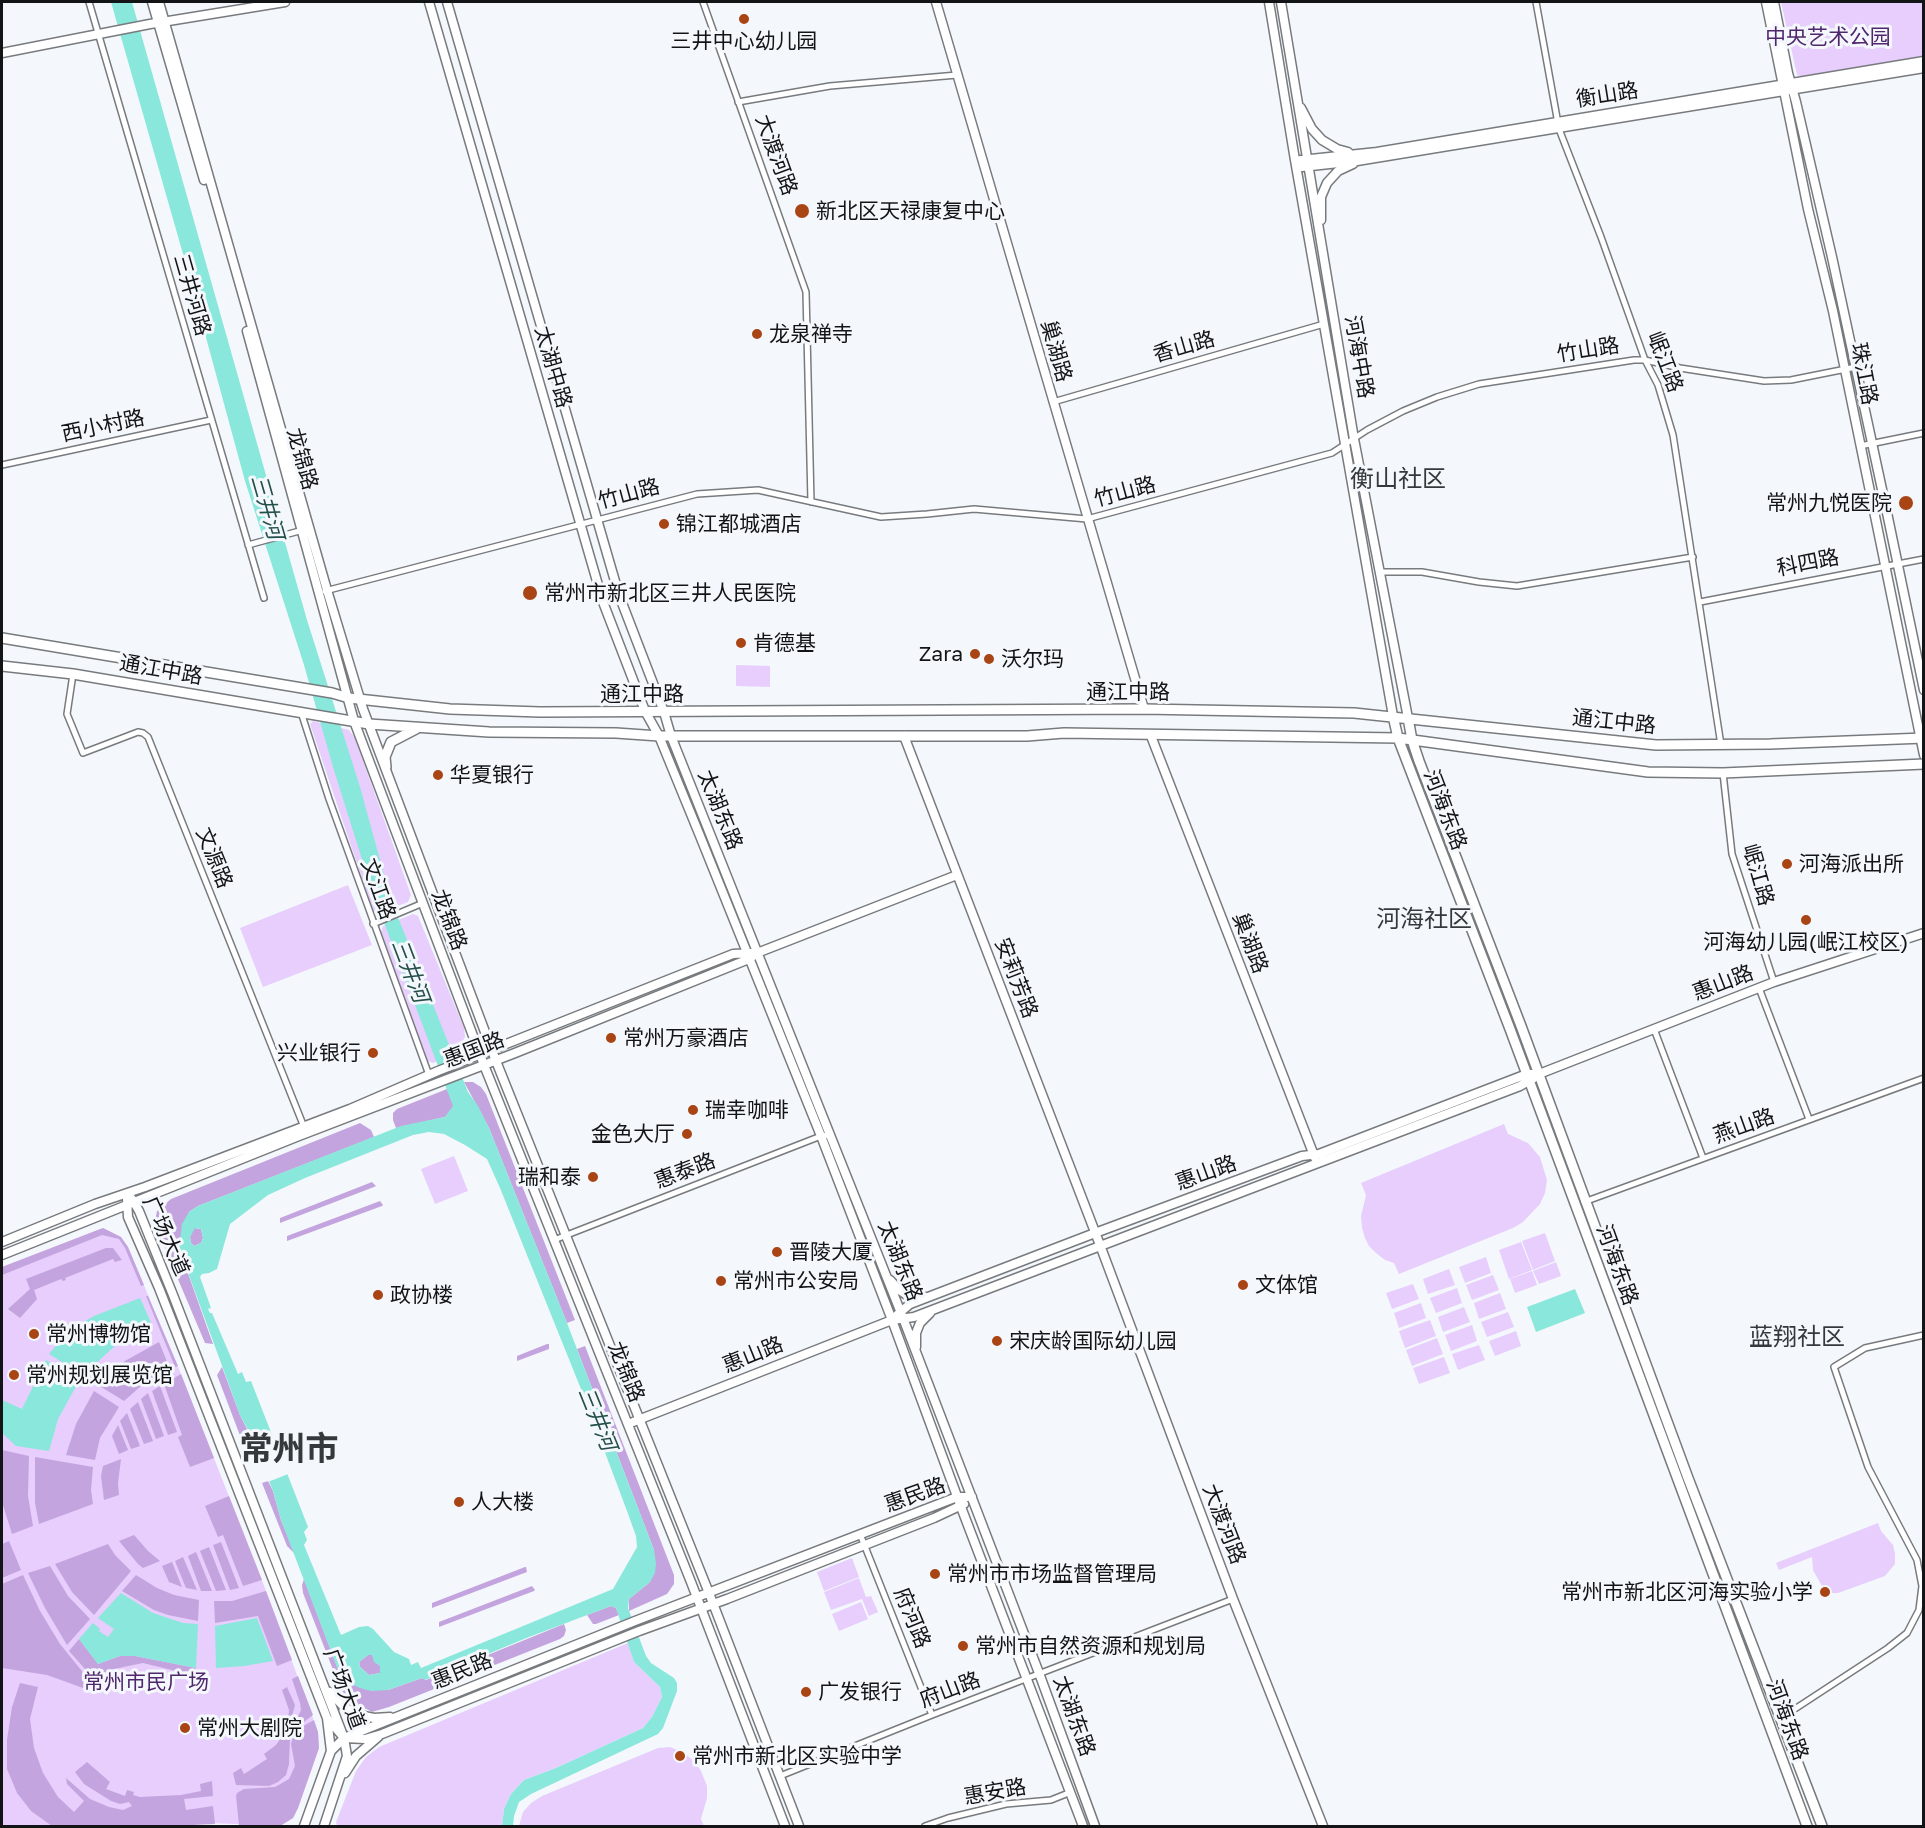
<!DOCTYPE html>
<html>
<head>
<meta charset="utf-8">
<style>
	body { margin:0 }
	#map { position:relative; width:1925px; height:1828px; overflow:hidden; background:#f4f8fc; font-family:"Golos Text",sans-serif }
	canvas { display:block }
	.frame { position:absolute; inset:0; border:3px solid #131416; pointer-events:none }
</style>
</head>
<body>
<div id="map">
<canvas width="1925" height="1828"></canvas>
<div class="frame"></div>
</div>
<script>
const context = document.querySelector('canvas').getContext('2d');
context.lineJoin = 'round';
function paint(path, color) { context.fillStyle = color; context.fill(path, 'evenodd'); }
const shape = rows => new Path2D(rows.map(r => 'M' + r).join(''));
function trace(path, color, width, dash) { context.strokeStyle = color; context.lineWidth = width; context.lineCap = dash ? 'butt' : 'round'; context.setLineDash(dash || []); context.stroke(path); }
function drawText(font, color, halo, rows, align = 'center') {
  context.font = font + ' "Golos Text","Noto Sans SC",sans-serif'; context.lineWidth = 6; context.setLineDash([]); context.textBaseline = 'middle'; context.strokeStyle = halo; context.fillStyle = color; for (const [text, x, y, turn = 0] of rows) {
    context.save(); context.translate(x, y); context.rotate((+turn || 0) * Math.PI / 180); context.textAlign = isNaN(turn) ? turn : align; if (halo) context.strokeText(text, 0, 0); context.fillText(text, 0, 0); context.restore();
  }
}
paint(shape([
	[1781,2,1923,2,1923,56,1806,78,1797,75],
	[736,665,770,666,770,687,736,686],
	[313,721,349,730,355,738,411,895,408,902,377,914,373,911,310,724],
	[348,885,372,945,263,987,240,928],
	[413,914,418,916,464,1028,465,1037,455,1054,433,1063,428,1061,381,932,383,926],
	[1504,1124,1508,1134,1528,1143,1540,1157,1547,1180,1545,1193,1540,1204,1523,1222,1513,1228,1399,1274,1394,1263,1385,1260,1376,1253,1369,1246,1365,1238,1362,1228,1361,1216,1366,1195,1361,1183],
	[454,1156,468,1191,435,1204,421,1169],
	[103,1228,121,1237,128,1247,181,1374,266,1591,318,1732,319,1748,298,1808,293,1818,280,1826,210,1823,171,1826,2,1826,2,1267],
	[1545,1233,1555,1261,1533,1270,1522,1241],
	[1521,1242,1532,1270,1509,1279,1499,1250],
	[1486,1257,1491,1273,1465,1283,1459,1267],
	[1556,1262,1561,1276,1539,1284,1533,1271],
	[1449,1269,1455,1285,1428,1294,1423,1279],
	[1532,1271,1537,1285,1515,1293,1510,1279],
	[1493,1275,1499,1290,1472,1300,1466,1285],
	[1413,1284,1419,1299,1392,1309,1386,1293],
	[1457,1288,1462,1303,1436,1313,1430,1298],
	[1500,1293,1506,1309,1479,1319,1474,1303],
	[1421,1303,1426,1318,1399,1328,1394,1313],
	[1464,1307,1470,1322,1443,1332,1438,1317],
	[1508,1312,1514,1327,1487,1337,1481,1322],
	[1430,1320,1436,1336,1405,1348,1399,1331],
	[1472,1325,1477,1341,1451,1351,1445,1335],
	[1516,1331,1521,1346,1495,1356,1489,1341],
	[1437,1338,1443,1354,1412,1366,1406,1350],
	[1479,1345,1485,1360,1458,1370,1452,1354],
	[1444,1357,1450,1373,1419,1384,1413,1368],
	[1878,1523,1881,1531,1893,1545,1895,1554,1895,1564,1885,1576,1838,1593,1830,1593,1823,1588,1813,1570,1812,1557,1779,1570,1776,1563],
	[852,1558,859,1577,824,1591,817,1572],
	[859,1578,866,1597,871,1596,878,1612,869,1616,862,1599,831,1610,824,1592],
	[861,1602,868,1619,839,1631,832,1614],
	[628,1643,634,1662,660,1687,662,1697,652,1717,643,1728,556,1768,524,1780,511,1794,504,1809,502,1826,337,1826,336,1822,356,1771,366,1757,379,1747],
	[670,1747,682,1752,693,1760,701,1771,707,1786,707,1798,701,1819,704,1826,519,1826,523,1812,531,1803,542,1796,658,1748]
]), '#e7cefd');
paint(shape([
	[464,1082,473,1082,481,1087,486,1094,575,1320,567,1323,489,1128],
	[447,1089,454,1106,445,1117,396,1128,393,1120,393,1113,397,1109],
	[360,1123,371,1130,374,1137,198,1206,189,1212,179,1248,213,1344,205,1343,158,1232,155,1221,157,1211,171,1199],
	[372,1182,376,1186,374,1187,280,1223,280,1218],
	[380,1201,383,1205,382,1206,287,1241,287,1236],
	[103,1228,121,1237,128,1247,144,1285,141,1286,125,1248,119,1239,102,1235,2,1275,2,1267],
	[194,1228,201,1229,203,1238,201,1243,194,1246,191,1243,190,1237],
	[106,1248,113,1248,122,1260,115,1262,113,1259,65,1278,66,1280,63,1281,61,1279,34,1290,37,1299,20,1318,8,1309,30,1289,26,1279],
	[146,1296,148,1296,178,1366,175,1367],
	[159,1342,170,1369,141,1386,124,1401,98,1385,125,1361],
	[547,1344,549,1344,549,1349,517,1361,517,1356],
	[585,1346,674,1575,674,1584,667,1594,629,1611,629,1599,650,1582,654,1550,577,1349],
	[222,1367,240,1415,253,1441,253,1443,244,1446,217,1375],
	[181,1374,214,1458,190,1467,178,1437,182,1435,164,1384],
	[160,1386,177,1432,168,1435,152,1391],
	[94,1391,119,1407,100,1438,95,1460,66,1455,76,1424],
	[148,1393,164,1436,156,1439,141,1399],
	[138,1402,153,1441,144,1444,130,1409],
	[127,1413,140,1446,131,1449,120,1421],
	[118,1425,128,1450,119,1454,112,1436],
	[2,1450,29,1456,28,1496,33,1526,12,1534,2,1502],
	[35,1457,93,1467,91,1490,93,1504,39,1524,35,1503],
	[121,1459,118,1483,119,1495,104,1500,101,1476,103,1466],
	[268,1481,273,1491,281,1520,295,1554,287,1546,262,1483],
	[229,1496,262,1580,243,1586,223,1535,218,1537,205,1506],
	[134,1535,148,1551,160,1561,143,1568,138,1564,119,1541],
	[9,1541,21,1570,2,1578,2,1544],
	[221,1542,239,1588,230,1590,213,1545],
	[108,1544,115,1555,131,1571,94,1615,72,1592,55,1564],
	[209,1547,226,1590,216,1591,200,1551],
	[196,1552,212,1591,201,1591,188,1556],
	[183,1557,197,1590,186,1588,175,1561],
	[172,1562,182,1587,169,1582,162,1566],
	[50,1566,68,1596,90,1619,67,1645,45,1608,28,1573],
	[525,1567,526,1567,527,1572,432,1608,432,1603],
	[23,1575,40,1611,60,1644,90,1681,87,1686,83,1688,47,1675,2,1668,2,1584],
	[136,1575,157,1588,174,1595,199,1600,198,1621,168,1615,154,1610,122,1591],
	[304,1579,342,1680,388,1690,422,1678,426,1680,564,1624,566,1630,564,1636,560,1639,389,1707,372,1712,347,1699,339,1685,303,1593,302,1585],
	[532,1586,535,1590,534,1591,439,1627,439,1622],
	[266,1591,292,1660,277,1666,258,1616,215,1623,214,1601,232,1601],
	[611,1606,616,1608,619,1615,596,1624,593,1624,587,1615],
	[79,1639,98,1664,120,1656,135,1656,196,1668,195,1670,180,1672,143,1663,109,1670,94,1679,69,1651],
	[368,1655,372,1655,380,1666,380,1673,369,1675,360,1667,359,1662],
	[298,1676,313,1715,297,1727,290,1738,289,1764,286,1775,278,1782,269,1786,236,1785,233,1773,241,1768,244,1774,267,1759,264,1754,276,1745,287,1729,289,1710,282,1690,287,1687,295,1705,291,1720,295,1723,301,1710,300,1703,292,1679],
	[20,1683,38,1687,30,1719,34,1748,43,1773,58,1797,74,1812,84,1801,67,1784,66,1778,90,1799,109,1807,123,1810,132,1806,129,1802,120,1804,111,1801,84,1784,75,1772,87,1762,110,1782,106,1789,125,1796,127,1790,134,1792,133,1795,140,1797,181,1795,201,1791,200,1784,212,1781,213,1796,184,1799,186,1810,213,1806,215,1824,171,1826,52,1826,31,1811,17,1793,7,1769,7,1740,12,1707],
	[314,1720,318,1732,319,1748,298,1808,293,1818,280,1826,239,1825,236,1796,237,1793,244,1789,275,1787,289,1779,295,1766,291,1744,293,1737,298,1729]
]), '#c4a4df');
paint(shape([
	[111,2,132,2,307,620,360,787,391,900,468,1092,478,1106,489,1128,567,1323,654,1550,656,1563,655,1573,650,1582,629,1599,628,1608,646,1656,651,1663,674,1678,677,1683,677,1691,663,1728,658,1734,531,1794,519,1802,514,1816,513,1826,502,1826,504,1809,511,1794,524,1780,556,1768,643,1728,652,1717,662,1697,660,1687,634,1662,616,1608,611,1606,529,1637,425,1680,422,1678,388,1690,371,1691,360,1688,342,1680,281,1520,273,1491,248,1430,240,1415,179,1248,182,1224,189,1212,198,1206,401,1126,445,1117,453,1106,371,888,333,767,304,665,245,481,189,275],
	[429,1132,444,1134,465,1145,487,1159,500,1188,583,1394,627,1511,636,1536,637,1547,613,1589,421,1668,418,1662,411,1665,409,1659,394,1652,373,1629,368,1626,359,1627,341,1635,304,1545,307,1540,304,1532,308,1527,251,1381,246,1382,242,1372,238,1374,212,1313,210,1313,208,1309,211,1308,200,1277,202,1274,209,1273,217,1269,230,1224,268,1195,305,1178,413,1135],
	[195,1228,201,1229,203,1238,201,1243,194,1246,191,1243,190,1237],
	[368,1655,372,1655,374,1662,380,1666,380,1673,369,1675,360,1667,359,1662],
	[1575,1289,1585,1313,1536,1332,1527,1307],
	[140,1298,152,1325,117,1344,83,1375,49,1354,59,1342,75,1327,94,1316],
	[46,1360,79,1381,58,1419,49,1451,16,1446,2,1433,2,1400,22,1409],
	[121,1593,153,1613,183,1623,198,1624,196,1668,135,1656,120,1656,98,1664,79,1639,93,1623,100,1629,99,1631,108,1637,114,1629,98,1618],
	[257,1618,273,1661,244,1666,216,1668,215,1626]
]), '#8ae7db');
paint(shape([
	[273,1434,288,1474,268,1482,252,1442]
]), '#f4f8fc');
const street = shape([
	[89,2,264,598],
	[703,2,806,292,811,502],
	[1536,2,1559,129,1601,237,1645,360,1658,385,1673,435,1721,745],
	[738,102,830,86,957,75],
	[1053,402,1324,324],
	[1860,446,1924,433],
	[2,465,211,420],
	[248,545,303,530],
	[1381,572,1422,572,1479,582,1517,586,1693,557],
	[325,591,697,494,758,490,881,517,927,514,974,509,1087,519,1332,453,1367,430,1403,411,1437,397,1479,384,1634,360,1645,360,1680,368,1764,381,1791,380,1856,367],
	[1700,602,1924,559],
	[73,674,67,714,83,753,138,732,143,733,148,737,304,1127],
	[301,712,329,799,429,1075],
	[1723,773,1732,854,1774,982],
	[373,924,423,903],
	[1759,988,1809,1119],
	[1654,1029,1703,1158],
	[1584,1202,1924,1078],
	[554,1240,821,1136,829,1135],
	[860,1534,932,1715],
	[1781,1718,1888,1648,1907,1633,1919,1610,1922,1586,1917,1560,1868,1467,1834,1367,1865,1348,1924,1335],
	[780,1776,932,1715,1233,1599],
	[925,1826,948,1818,1006,1804,1051,1800,1071,1792]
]);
const secondary = shape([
	[152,2,204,180],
	[159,2,327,590,363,709,496,1061,709,1593,799,1826],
	[429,2,603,602,645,711,659,736,700,836,821,1136,892,1320,961,1507,1083,1826],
	[447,2,619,595,664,712,671,736,903,1318,1039,1673,1095,1826],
	[936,2,1144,709],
	[1269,2,1295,160,1393,716],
	[1281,2,1354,439,1408,718],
	[1766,2,1808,209,1833,311,1924,755],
	[1774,2,1788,73,1796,102,1832,257,1886,508,1924,690],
	[2,53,150,24,285,2],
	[1301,108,1312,129,1322,140,1337,149,1348,152],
	[1301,160,1377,152,1924,61],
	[1302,167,1357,161,1924,68],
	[1321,220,1321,197,1327,183,1338,171,1353,164],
	[247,331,354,721,484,1065,691,1582,785,1826],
	[904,736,1100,1245,1233,1599,1323,1826],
	[1151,736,1315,1158],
	[127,1199,128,1217,159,1288,327,1718,331,1751,304,1826],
	[132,1199,139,1211,173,1295,344,1738,347,1756,324,1826],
	[2,1242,95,1204,145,1187,350,1109,438,1071,733,954,751,953],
	[2,1255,299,1136,515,1053,749,959,757,953,957,875],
	[890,1280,899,1290,910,1297,925,1297],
	[897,1315,910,1304,1095,1233,1302,1156,1319,1154,1527,1074,1539,1074,1774,982,1924,933],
	[916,1347,916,1333,920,1323,930,1313],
	[633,1422,892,1320,914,1317,1520,1086,1534,1078],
	[330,1692,344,1707,359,1715,374,1718,390,1717],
	[327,1718,344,1738,365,1739,382,1734,639,1631,727,1599,934,1518,964,1504],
	[331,1751,344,1738,635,1621,957,1497,972,1497],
	[345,1773,356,1756,378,1737]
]);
const primary = shape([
	[2,638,332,693,349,698,450,709,540,712,1144,709,1354,713,1656,745,1770,744,1924,738],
	[2,666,73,674,369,724,489,732,616,733,659,736,1027,736,1064,733,1398,738,1648,772,1723,773,1924,764],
	[1393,716,1398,738,1510,1029,1807,1826],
	[1408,718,1412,740,1419,761,1521,1026,1688,1478,1822,1826],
	[386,767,385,757,391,742,416,729]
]);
trace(street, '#787b7e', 8);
trace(secondary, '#787b7e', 11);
trace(primary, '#787b7e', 12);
trace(street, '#fff', 5);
trace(secondary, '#fff', 8);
trace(primary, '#fff', 9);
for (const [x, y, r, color] of [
	[744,19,6,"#a94415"],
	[802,211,8,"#a94415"],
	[757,334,6,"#a94415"],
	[1906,503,8,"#a94415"],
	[664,524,6,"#a94415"],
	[530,593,8,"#a94415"],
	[741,643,6,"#a94415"],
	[975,654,6,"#a94415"],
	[989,659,6,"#a94415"],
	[438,775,6,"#a94415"],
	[1787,864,6,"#a94415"],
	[1806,920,6,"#a94415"],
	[611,1038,6,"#a94415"],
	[373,1053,6,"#a94415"],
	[693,1110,6,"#a94415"],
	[687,1134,6,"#a94415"],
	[593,1177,6,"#a94415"],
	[777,1252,6,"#a94415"],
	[721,1281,6,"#a94415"],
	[1243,1285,6,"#a94415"],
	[378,1295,6,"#a94415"],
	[34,1334,6,"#a94415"],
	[997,1341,6,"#a94415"],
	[14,1375,6,"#a94415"],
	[459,1502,6,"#a94415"],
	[935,1574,6,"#a94415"],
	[1825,1592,6,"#a94415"],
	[963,1646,6,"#a94415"],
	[806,1692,6,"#a94415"],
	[185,1728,6,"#a94415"],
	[680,1756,6,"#a94415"]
]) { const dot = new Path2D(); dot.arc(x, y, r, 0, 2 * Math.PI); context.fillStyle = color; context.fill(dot); trace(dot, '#f4f8fc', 2); }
drawText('21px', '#50266d', '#f4f8fc', [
	["中央艺术公园",1828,37],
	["常州市民广场",146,1682]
]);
drawText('21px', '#131416', '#f4f8fc', [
	["三井中心幼儿园",744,41,"center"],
	["新北区天禄康复中心",816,211],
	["龙泉禅寺",769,334],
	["常州九悦医院",1892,503,"right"],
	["锦江都城酒店",676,524],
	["常州市新北区三井人民医院",544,593],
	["肯德基",753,643],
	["Zara",963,654,"right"],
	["沃尔玛",1001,659],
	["华夏银行",450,775],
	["河海派出所",1799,864],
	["河海幼儿园(岷江校区)",1806,942,"center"],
	["常州万豪酒店",623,1038],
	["兴业银行",361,1053,"right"],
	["瑞幸咖啡",705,1110],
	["金色大厅",675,1134,"right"],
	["瑞和泰",581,1177,"right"],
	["晋陵大厦",789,1252],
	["常州市公安局",733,1281],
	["文体馆",1255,1285],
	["政协楼",390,1295],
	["常州博物馆",46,1334],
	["宋庆龄国际幼儿园",1009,1341],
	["常州规划展览馆",26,1375],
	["人大楼",471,1502],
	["常州市市场监督管理局",947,1574],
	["常州市新北区河海实验小学",1813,1592,"right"],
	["常州市自然资源和规划局",975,1646],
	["广发银行",818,1692],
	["常州大剧院",197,1728],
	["常州市新北区实验中学",692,1756]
], 'left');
drawText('21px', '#131416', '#f4f8fc', [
	["衡山路",1607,95,-9],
	["大渡河路",776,155,70],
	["三井河路",192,295,74],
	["香山路",1184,347,-16],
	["竹山路",1588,350,-9],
	["巢湖路",1056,351,74],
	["河海中路",1359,357,80],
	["岷江路",1665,362,69],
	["太湖中路",553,367,74],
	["珠江路",1864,374,79],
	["西小村路",103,426,-12],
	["龙锦路",302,459,74],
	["竹山路",1125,492,-15],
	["竹山路",629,494,-15],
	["科四路",1808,563,-11],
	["通江中路",161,670,10],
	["通江中路",1128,692],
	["通江中路",642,694],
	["通江中路",1614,722,6],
	["太湖东路",720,810,68],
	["河海东路",1445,810,69],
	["文源路",214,858,68],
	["岷江路",1758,875,74],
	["文江路",378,889,70],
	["龙锦路",449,920,69],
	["巢湖路",1250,943,69],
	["安莉芳路",1016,978,69],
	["惠山路",1723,983,-21],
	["惠国路",474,1050,-21],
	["燕山路",1744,1126,-20],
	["惠泰路",685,1171,-21],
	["惠山路",1206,1173,-20],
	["广场大道",166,1236,66],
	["太湖东路",900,1261,68],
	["河海东路",1617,1265,70],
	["惠山路",753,1355,-22],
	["龙锦路",626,1372,68],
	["惠民路",915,1495,-20],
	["大渡河路",1224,1524,69],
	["府河路",912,1618,68],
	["惠民路",462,1671,-22],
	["广场大道",344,1689,70],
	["府山路",950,1690,-21],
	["太湖东路",1074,1716,70],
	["河海东路",1787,1720,70],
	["惠安路",995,1792,-10]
]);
drawText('italic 22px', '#254f4a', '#f4f8fc', [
	["三井河",267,507,74],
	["三井河",410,971,69],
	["三井河",597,1419,68]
]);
drawText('24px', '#36393c', '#f4f8fc', [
	["衡山社区",1398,479],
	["河海社区",1424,919],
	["蓝翔社区",1797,1337]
]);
drawText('bold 33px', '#36393c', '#f4f8fc', [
	["常州市",289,1450]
]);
</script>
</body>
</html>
